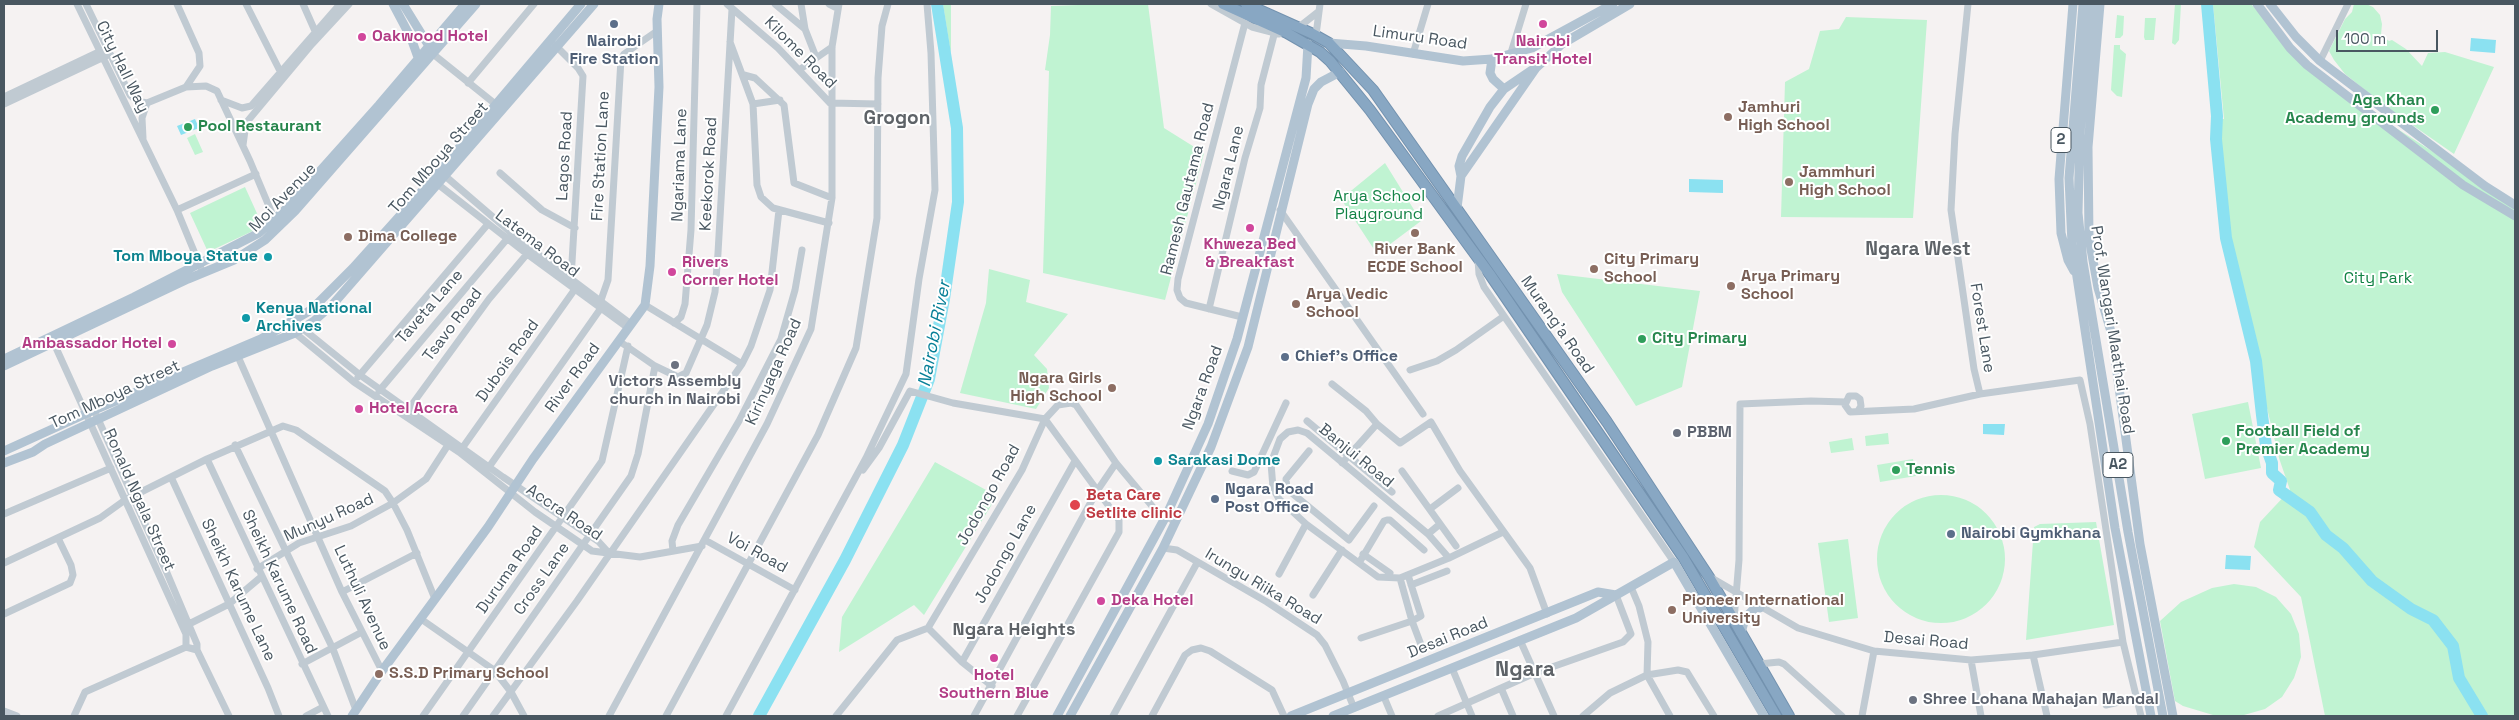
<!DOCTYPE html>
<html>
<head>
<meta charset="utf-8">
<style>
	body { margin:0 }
	#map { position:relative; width:2519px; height:720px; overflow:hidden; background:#f5f2f2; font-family:"Space Grotesk",sans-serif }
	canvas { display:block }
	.frame { position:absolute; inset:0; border:5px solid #495761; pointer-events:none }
	.scale { position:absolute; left:2336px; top:30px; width:102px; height:22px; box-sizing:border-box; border:2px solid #495761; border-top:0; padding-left:6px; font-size:15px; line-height:18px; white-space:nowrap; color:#495761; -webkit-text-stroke:4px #fff; paint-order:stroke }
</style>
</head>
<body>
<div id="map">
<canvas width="2519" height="720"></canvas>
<div class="frame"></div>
<div class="scale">100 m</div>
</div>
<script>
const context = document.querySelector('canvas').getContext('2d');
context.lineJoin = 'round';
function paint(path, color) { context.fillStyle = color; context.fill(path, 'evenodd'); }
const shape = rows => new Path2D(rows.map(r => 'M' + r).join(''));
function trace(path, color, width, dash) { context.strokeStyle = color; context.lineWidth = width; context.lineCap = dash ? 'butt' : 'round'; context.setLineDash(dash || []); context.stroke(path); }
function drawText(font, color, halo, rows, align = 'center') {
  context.font = font + ' "Space Grotesk",sans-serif'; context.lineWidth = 4; context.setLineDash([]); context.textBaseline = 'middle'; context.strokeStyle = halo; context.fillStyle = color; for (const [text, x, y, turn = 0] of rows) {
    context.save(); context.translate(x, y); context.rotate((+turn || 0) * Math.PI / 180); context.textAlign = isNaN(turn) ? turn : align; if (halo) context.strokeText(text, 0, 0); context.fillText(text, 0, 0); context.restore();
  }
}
paint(shape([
	[943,4,951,4,951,55],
	[1105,4,1148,4,1164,128,1204,153,1165,300,1043,273,1049,71,1045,70,1050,35,1051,6],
	[2175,4,2181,4,2179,40,2175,45,2172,43],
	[2213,4,2251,4,2283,41,2348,97,2486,186,2515,202,2515,716,2325,716,2301,597,2254,547,2260,522,2290,490,2279,458,2226,238,2218,119,2224,119],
	[2354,4,2366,4,2373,7,2380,15,2382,24,2381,35,2389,41,2392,40,2406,49,2422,66,2428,53,2445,52,2494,67,2454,154,2385,106,2345,74,2334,60,2329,51,2345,19,2352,12],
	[2117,15,2124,16,2123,35,2120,38,2115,38],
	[1846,17,1927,20,1913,218,1781,217,1785,82,1809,69,1820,31,1839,29],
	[2145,18,2156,18,2154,40,2145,40,2144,37],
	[2114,45,2120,45,2120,49,2126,54,2122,97,2117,96,2111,90],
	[195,134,203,152,195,155,187,138],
	[1385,163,1421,221,1377,254,1341,199],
	[245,187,260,220,255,230,208,252,190,213],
	[989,269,1030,280,1026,302,1068,314,1034,355,1047,369,1049,388,1036,409,960,393,986,303],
	[1557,274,1700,291,1682,387,1636,406,1562,292],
	[2248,402,2261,468,2205,479,2192,414],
	[1888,433,1889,444,1866,446,1865,436],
	[1852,438,1854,450,1831,453,1829,442],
	[1913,459,1916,476,1880,482,1877,465],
	[935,462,997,496,924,615,914,605,839,652,842,617],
	'1877 559a64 64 0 1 1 128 0a64 64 0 1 1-128 0Z',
	[2096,522,2114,625,2026,640,2034,527,2040,524],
	[1848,539,1858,618,1829,622,1818,543],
	[2234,584,2256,587,2276,597,2291,614,2299,634,2301,657,2294,678,2282,697,2265,709,2244,715,2213,715,2183,706,2175,701,2160,621,2181,602,2212,588]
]), '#c0f3d2');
paint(shape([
	[2471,38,2496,40,2495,53,2470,51],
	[195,119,199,128,181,135,177,126],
	[1689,179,1723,180,1723,193,1689,192],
	[1983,424,2005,424,2004,435,1983,434],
	[2226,555,2251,556,2250,570,2225,569]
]), '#8be1f1');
trace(shape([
	[2207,4,2217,116,2216,139,2226,238,2256,361,2262,415,2266,446,2272,463,2272,473,2281,481,2279,490,2310,512,2326,535,2343,548,2372,581,2411,609,2433,620,2453,646,2459,678,2482,716],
	[759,716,845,560,903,445,929,379,944,299,958,202,957,128,937,4]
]), '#8be1f1', 12);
const highway = shape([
	[1223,4,1287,33,1320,52,1330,61,1370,110,1491,276,1683,557,1776,716],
	[1246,4,1313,34,1329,43,1373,90,1607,422,1709,577,1789,716]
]);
trace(highway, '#7392af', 12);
trace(shape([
	[77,4,177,210,203,273],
	[86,4,130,95,137,101,147,103],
	[246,4,280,71,284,73],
	[303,4,315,31],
	[727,4,778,48,830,103],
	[775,4,805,29],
	[801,4,805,29,816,57],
	[829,4,837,8],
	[1211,4,1252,27,1279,34],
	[1968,4,1955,134,1951,210,1974,369,1980,394],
	[1299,27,1318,12],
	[1316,35,1320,4],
	[730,42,753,104,757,185,761,197,773,208,829,223],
	[555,45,578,68,583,76,571,279],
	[433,54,499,107],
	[1413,54,1428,4],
	[1510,56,1526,4],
	[2320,61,2348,4],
	[799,70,832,47],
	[744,75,755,78,784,105,794,183,832,198],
	[468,83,534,4],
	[186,87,206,86,217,91,250,161,276,223],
	[4,97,103,50],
	[221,100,242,108,251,106,340,4],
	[147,103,186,87,200,66,199,53,177,4],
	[830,103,878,104],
	[4,104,106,56],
	[753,104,780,100],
	[143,138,142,118,147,103],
	[243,145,246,123,312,44,349,4],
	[500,173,542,210,575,228],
	[444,175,522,242,631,324],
	[435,182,527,254,628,328],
	[177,210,256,174],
	[1280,210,1423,414],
	[1478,260,1479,274,1484,287,1674,562],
	[601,300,608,280,621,59,624,54,657,31],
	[645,305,742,364],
	[1209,309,1245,158,1260,108,1261,85,1274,35],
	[1242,317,1186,303,1180,298,1177,290,1178,279,1245,23],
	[296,320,302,328,360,375,503,477,598,541,609,553],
	[674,323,681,317,685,304,691,230,697,4],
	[290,324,295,333,354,382,459,452,535,512,592,551,640,557,702,546],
	[52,339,186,634,186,647],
	[619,341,655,366,678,377,686,373,707,325,715,292,718,253,732,9],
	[236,352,342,592,382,671],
	[1410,370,1437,361,1456,350,1504,316],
	[358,377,488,224],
	[1332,384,1366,411,1377,424,1342,463],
	[379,391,507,239],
	[94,410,167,573,197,644,197,650,229,716],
	[408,410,489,299,527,254],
	[1858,411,1861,406,1860,399,1856,396,1849,396,1845,405,1850,412,1914,409,1980,394,2080,380,2090,424,2123,642,2141,716],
	[1307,421,1392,492],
	[1377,424,1400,443,1431,422,1460,471,1530,568,1547,614],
	[235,445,333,649,356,710],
	[463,447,575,289],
	[1309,451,1286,479,1287,489,1349,540,1374,506],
	[207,459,328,716],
	[489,467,601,308],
	[863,470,879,448,910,391,953,403,1045,419,1119,520,1119,532,1017,716],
	[1232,471,1248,475,1254,472,1286,403],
	[1402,471,1456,546],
	[171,477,268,688,279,716],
	[1430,509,1458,488],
	[4,514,111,468],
	[1428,534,1440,524],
	[705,540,795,590],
	[1163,548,1177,550,1267,602,1317,635,1325,645,1343,681,1354,708],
	[673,551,672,541,678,525,739,421,781,339,795,290,802,250],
	[1363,554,1390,573],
	[1449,558,1428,534,1307,433,1298,430,1288,432,1280,439,1271,463,1273,488,1279,499,1306,524,1378,577,1400,578,1449,558,1503,532],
	[4,563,100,518,125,500,207,459,283,426,296,430,385,491,393,503,407,530,435,599],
	[1359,563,1384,521,1387,520,1390,520,1424,550],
	[257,569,299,543,351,526,393,503,426,479,448,445],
	[1279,574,1306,524],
	[1408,575,1421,616,1412,621,1423,650],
	[1710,577,1798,628,1874,651,1971,660,2033,655,2123,642],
	[1411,585,1447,571],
	[1631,587,1639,606,1648,642,1647,675,1670,716],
	[342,592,417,553],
	[1313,595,1342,550],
	[4,614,70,583,73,575,71,565,58,538],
	[421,619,494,670,511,692,524,716],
	[1734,620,1739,560,1740,404,1811,401,1846,402],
	[189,624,229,604,261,577],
	[928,628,962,662,992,686],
	[1361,638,1412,621,1400,578],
	[1520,640,1554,716],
	[2033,655,2047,716],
	[1971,660,1981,716],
	[962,662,1075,461],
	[302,664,362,632],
	[1759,664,1779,662,1784,664,1842,716],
	[1452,668,1472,716],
	[1501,688,1513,716],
	[1384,697,1392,716],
	[2106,705,2137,698],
	[4,711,17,716],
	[74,716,85,692,186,647,197,650],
	[306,716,323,707],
	[423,716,602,461,628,346],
	[463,716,631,476,638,454,655,366],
	[493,716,577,601,742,364,751,346,770,290,779,210],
	[609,716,767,424,811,329,832,198,832,47,839,4],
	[666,716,818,435,856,348,877,218,878,78,882,26,888,4],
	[726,716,866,458,906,374,919,279,935,190,931,53,927,4],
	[836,716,897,640,928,628,1022,470,1045,419,1058,405,1071,403,1076,405,1116,463,1157,512,1176,522],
	[974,716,1097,491,1116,463],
	[1113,716,1197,563],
	[1152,716,1185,655,1192,650,1201,648,1210,651,1272,690,1284,716],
	[1438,716,1535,673,1623,642,1631,634,1616,595],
	[1583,716,1610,693,1647,675,1678,670,1687,672,1714,716],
	[1862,716,1874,651]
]), '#c0cad2', 7);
trace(shape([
	[393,4,411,38,420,63],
	[403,4,432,51],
	[2073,4,2059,179,2061,233,2068,260,2074,271],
	[2083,4,2069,178,2072,244,2115,528,2151,716],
	[2092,4,2080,133,2078,213,2083,262,2128,532,2163,716],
	[2100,4,2088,147,2089,238,2098,288,2112,335,2140,544,2173,716],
	[2257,4,2290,48,2307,65,2463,185,2515,216],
	[2270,4,2296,37,2320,61,2485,186,2515,205],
	[1329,43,1366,46,1463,61,1492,59,1532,48,1613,4],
	[1492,59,1490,73,1493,79,1504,89],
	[1461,176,1459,166,1462,156,1490,107,1504,89,1532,70],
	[1457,208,1461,176,1536,68,1562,44,1630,4],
	[4,359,134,297,259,233,287,208,379,105,465,4],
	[4,366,188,279,234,260,265,240,295,211,476,4],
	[4,451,94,410,261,339,311,310,353,268,432,180,581,4],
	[4,463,33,452,45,444,212,366,295,333,314,321,334,303,594,4],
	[1741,633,1745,618,1756,607,1760,608],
	[352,716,382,671,488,527,533,459,645,305,650,266,659,87,657,19,659,4],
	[1057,716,1166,516,1208,424,1237,339,1306,78,1308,44],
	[1070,716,1163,548,1211,447,1248,347,1308,104,1314,89,1321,82,1340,72],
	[1291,716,1598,592,1616,595],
	[1333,716,1576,618,1674,562,1764,716]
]), '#b1c3d2', 9);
trace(highway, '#88a7c3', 10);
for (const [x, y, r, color] of [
	[614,24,5,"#5c6f8a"],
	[1543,24,5,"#d1479c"],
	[362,37,5,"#d1479c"],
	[2435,110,5,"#2e9e5b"],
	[1728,117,5,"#8d6e63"],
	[188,127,5,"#2e9e5b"],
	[1789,182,5,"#8d6e63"],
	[1250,228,5,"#d1479c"],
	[1415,233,5,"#8d6e63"],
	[348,237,5,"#8d6e63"],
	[268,257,5,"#0f9aa8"],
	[1594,269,5,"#8d6e63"],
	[672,272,5,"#d1479c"],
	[1731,286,5,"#8d6e63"],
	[1296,304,5,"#8d6e63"],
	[246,318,5,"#0f9aa8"],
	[1642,339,5,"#2e9e5b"],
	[172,344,5,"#d1479c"],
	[1285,357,5,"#5c6f8a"],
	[675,365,5,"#6b7280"],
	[1112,388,5,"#8d6e63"],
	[359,409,5,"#d1479c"],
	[1677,433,5,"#6b7280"],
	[2226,441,5,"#2e9e5b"],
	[1158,461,5,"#0f9aa8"],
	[1896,470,5,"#2e9e5b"],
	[1215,499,5,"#5c6f8a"],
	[1075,505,6,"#e0444e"],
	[1951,534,5,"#5c6f8a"],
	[1101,601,5,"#d1479c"],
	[1672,610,5,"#8d6e63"],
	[994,658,5,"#d1479c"],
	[379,674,5,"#8d6e63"],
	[1913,700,5,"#6b7280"]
]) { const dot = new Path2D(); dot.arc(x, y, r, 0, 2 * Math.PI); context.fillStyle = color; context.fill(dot); trace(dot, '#fff', 2); }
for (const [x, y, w] of [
	[2061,140,20],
	[2118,465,30]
]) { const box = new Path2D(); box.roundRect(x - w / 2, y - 12.5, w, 25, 4); context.fillStyle = '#fff'; context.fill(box); trace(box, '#495761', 1); }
drawText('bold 15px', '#495761', null, [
	["2",2061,140],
	["A2",2118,465]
]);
drawText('bold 16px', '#b23c85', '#fff', [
	["Oakwood Hotel",372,37],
	["Nairobi",1543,42,"center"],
	["Transit Hotel",1543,60,"center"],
	["Khweza Bed",1250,245,"center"],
	["& Breakfast",1250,263,"center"],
	["Rivers",682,263],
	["Corner Hotel",682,281],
	["Ambassador Hotel",162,344,"right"],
	["Hotel Accra",369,409],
	["Deka Hotel",1111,601],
	["Hotel",994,676,"center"],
	["Southern Blue",994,694,"center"]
], 'left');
drawText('16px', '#495761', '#fff', [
	["Limuru Road",1420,38,8],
	["Kilome Road",800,53,45],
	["City Hall Way",122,67,64],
	["Lagos Road",565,156,-87],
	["Fire Station Lane",601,156,-87],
	["Tom Mboya Street",439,158,-49],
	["Ngariama Lane",680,165,-88],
	["Ngara Lane",1229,168,-76],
	["Keekorok Road",709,174,-87],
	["Ramesh Gautama Road",1188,189,-76],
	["Moi Avenue",283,198,-46],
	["Latema Road",537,244,37],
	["Taveta Lane",430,307,-49],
	["Tsavo Road",453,325,-53],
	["Murang'a Road",1557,325,55],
	["Forest Lane",1982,328,81],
	["Prof. Wangari Maathai Road",2112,330,81],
	["Dubois Road",508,361,-55],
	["Kirinyaga Road",774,372,-66],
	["River Road",573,378,-54],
	["Ngara Road",1203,388,-70],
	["Tom Mboya Street",115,395,-25],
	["Banjui Road",1356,456,39],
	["Jodongo Road",989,495,-61],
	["Ronald Ngala Street",139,500,66],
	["Accra Road",564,513,34],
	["Munyu Road",329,518,-24],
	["Voi Road",757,553,29],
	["Jodongo Lane",1006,554,-61],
	["Duruma Road",510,570,-55],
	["Cross Lane",542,579,-55],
	["Sheikh Karume Road",279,582,65],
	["Irungu Riika Road",1263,587,31],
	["Sheikh Karume Lane",238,590,65],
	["Luthuli Avenue",362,598,65],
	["Desai Road",1448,638,-22],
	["Desai Road",1926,641,5]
]);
drawText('bold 16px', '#4e5e75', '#fff', [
	["Nairobi",614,42,"center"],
	["Fire Station",614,60,"center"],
	["Chief's Office",1295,357],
	["Ngara Road",1225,490],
	["Post Office",1225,508],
	["Nairobi Gymkhana",1961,534]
], 'left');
drawText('bold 16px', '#27864d', '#fff', [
	["Aga Khan",2425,101,"right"],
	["Academy grounds",2425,119,"right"],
	["Pool Restaurant",198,127],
	["City Primary",1652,339],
	["Football Field of",2236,432],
	["Premier Academy",2236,450],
	["Tennis",1906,470]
], 'left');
drawText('bold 16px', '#785e54', '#fff', [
	["Jamhuri",1738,108],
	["High School",1738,126],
	["Jammhuri",1799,173],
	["High School",1799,191],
	["Dima College",358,237],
	["River Bank",1415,250,"center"],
	["ECDE School",1415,268,"center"],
	["City Primary",1604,260],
	["School",1604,278],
	["Arya Primary",1741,277],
	["School",1741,295],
	["Arya Vedic",1306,295],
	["School",1306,313],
	["Ngara Girls",1102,379,"right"],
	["High School",1102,397,"right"],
	["Pioneer International",1682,601],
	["University",1682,619],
	["S.S.D Primary School",389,674]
], 'left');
drawText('16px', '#138346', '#fff', [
	["Arya School",1379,197],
	["Playground",1379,215],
	["City Park",2378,279]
]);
drawText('bold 16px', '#0d838f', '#fff', [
	["Tom Mboya Statue",258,257,"right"],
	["Kenya National",256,309],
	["Archives",256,327],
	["Sarakasi Dome",1168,461]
], 'left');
drawText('bold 16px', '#5b616d', '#fff', [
	["Victors Assembly",675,382,"center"],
	["church in Nairobi",675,400,"center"],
	["PBBM",1687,433],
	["Shree Lohana Mahajan Mandal",1923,700]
], 'left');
drawText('bold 16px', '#be3a42', '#fff', [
	["Beta Care",1086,496],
	["Setlite clinic",1086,514]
], 'left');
drawText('italic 18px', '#077f97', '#fff', [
	["Nairobi River",935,334,-79]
]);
drawText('bold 18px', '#5e6368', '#fff', [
	["Ngara Heights",1014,630]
]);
drawText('bold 19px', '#5e6368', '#fff', [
	["Grogon",897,119],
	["Ngara West",1918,250]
]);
drawText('bold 21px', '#5e6368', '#fff', [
	["Ngara",1525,670]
]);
</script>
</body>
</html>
